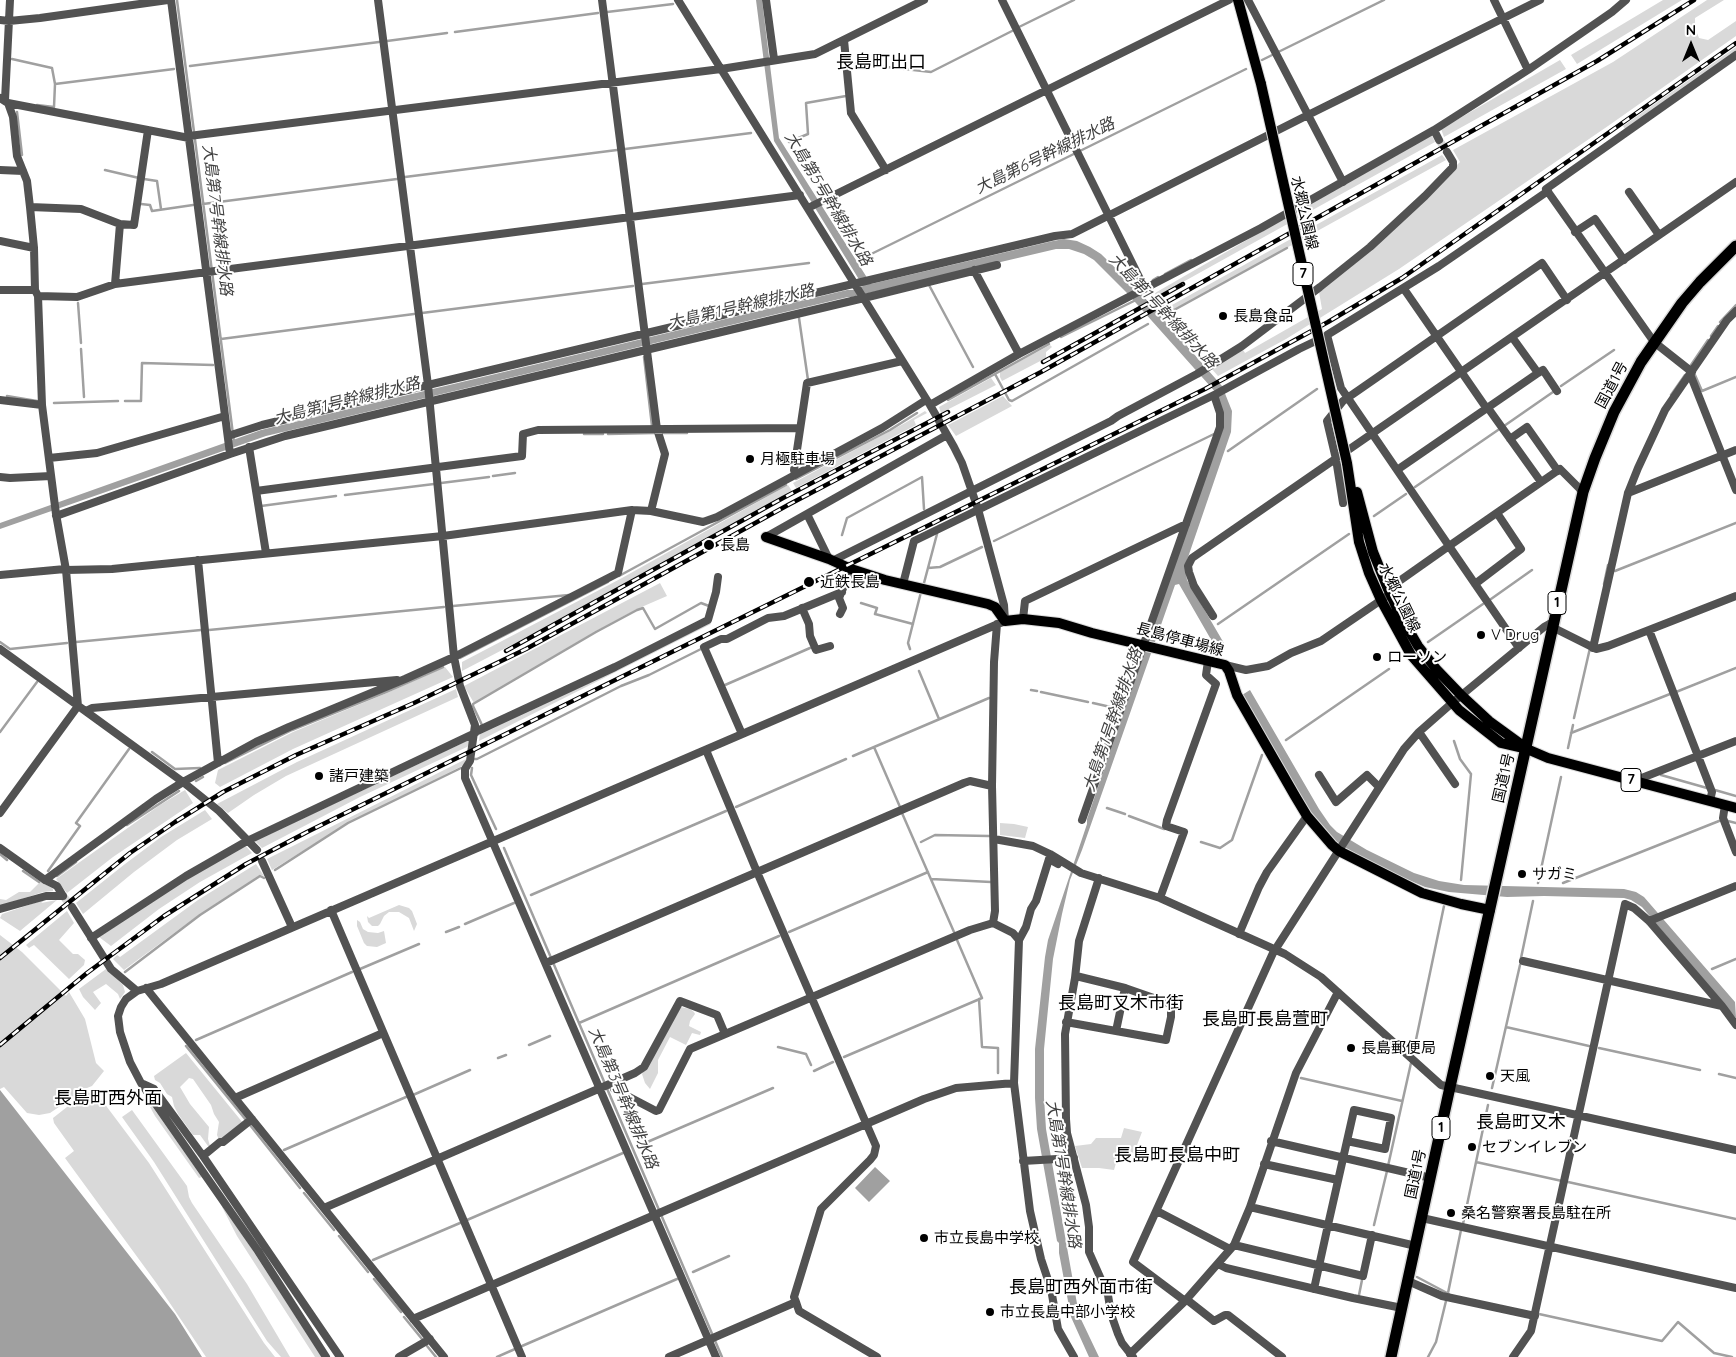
<!DOCTYPE html>
<html>
<head>
<meta charset="utf-8">
<style>
	body { margin:0 }
	#map { position:relative; width:1736px; height:1357px; overflow:hidden; background:#fff; font-family:Quicksand,sans-serif }
	canvas { display:block }
	.north { position:absolute; left:1666px; top:20px; width:50px; height:50px; -webkit-text-stroke:4px #fff; paint-order:stroke; rotate:0deg; font-size:14px; font-weight:700; line-height:20px; text-align:center; color:#000 }
	.north::after { content:''; display:block; margin:auto; width:18px; height:22px; background:#000; clip-path:polygon(50% 0,100% 100%,50% 72%,0 100%) }
</style>
</head>
<body>
<div id="map">
<canvas width="1736" height="1357"></canvas>
<div class="north">N</div>
</div>
<script>
const context = document.querySelector('canvas').getContext('2d');
context.lineJoin = 'round';
function paint(path, color) { context.fillStyle = color; context.fill(path, 'evenodd'); }
const shape = rows => new Path2D(rows.map(r => 'M' + r).join(''));
function trace(path, color, width, dash) { context.strokeStyle = color; context.lineWidth = width; context.lineCap = dash ? 'butt' : 'round'; context.setLineDash(dash || []); context.stroke(path); }
function drawText(font, color, halo, rows, align = 'center') {
  context.font = font + ' Quicksand,"Noto Sans JP",sans-serif'; context.lineWidth = 4; context.setLineDash([]); context.textBaseline = 'middle'; context.strokeStyle = halo; context.fillStyle = color; for (const [text, x, y, turn = 0] of rows) {
    context.save(); context.translate(x, y); context.rotate((+turn || 0) * Math.PI / 180); context.textAlign = isNaN(turn) ? turn : align; if (halo) context.strokeText(text, 0, 0); context.fillText(text, 0, 0); context.restore();
  }
}
paint(shape([
	[1663,0,1682,0,1577,64,1571,55],
	[1707,0,1724,0,1695,18,1695,28,1699,38,1708,40,1736,21,1736,36,1608,126,1399,269,1286,339,1218,376,1211,368,1242,348,1245,353,1322,309,1319,292,1394,227,1460,162,1453,150,1613,62],
	[1736,47,1736,51,1625,129,1623,126],
	[1560,60,1566,69,1444,137,1441,129],
	[1431,134,1435,142,1156,297,1155,293],
	[1442,155,1446,160,1165,315,1163,311,1163,310],
	[1050,345,1052,347,1046,352,1046,358,1002,381,1000,377,1000,372],
	[991,378,996,385,941,413,939,407],
	[1003,396,1012,406,956,436,948,425],
	[925,411,927,413,914,420,916,425,796,488,793,483,905,423],
	[788,485,792,491,550,625,462,671,462,662,622,578],
	[660,583,667,596,637,609,596,631,474,703,464,686],
	[711,623,711,624,479,741,480,733],
	[445,667,453,677,293,749,220,787,215,783,218,770,293,732,387,693],
	[456,689,458,697,286,776,254,795,228,813,217,804,297,762],
	[471,739,469,746,360,797,262,848,255,841],
	[466,759,464,765,348,823,272,870,267,859],
	[185,790,193,803,113,857,67,893,56,879,160,805],
	[205,810,212,819,177,840,134,872,83,914,76,903,125,864,161,837],
	[1000,823,1014,824,1028,827,1025,838,1000,835],
	[245,845,252,853,200,882,159,909,111,946,99,937,185,880],
	[256,864,264,876,260,875,200,914,124,970,113,959,117,955,120,957,198,900],
	[41,881,53,889,53,891,43,892,0,906,0,899,6,900,19,892,30,892],
	[46,899,41,903,57,900,20,931,0,918,2,914],
	[399,905,409,908,412,911,417,924,414,931,409,918,399,912,389,912,384,916,380,924,378,926,372,926,368,922,367,916,369,918],
	[67,911,74,923,59,940,73,954,78,954,85,960,84,965,69,979,34,945,29,948,26,945],
	[357,920,360,922,363,929,368,932,378,933,384,931,386,943,377,947,367,946,364,943,357,926],
	[0,935,22,952,66,996,69,992,85,1019,96,1063,104,1071,92,1086,87,1088,50,1113,39,1115,27,1113,4,1087,0,1089],
	[106,969,123,985,125,992,120,999,118,994,106,984,93,992,101,1003,95,1010,83,997,79,989],
	[681,1007,690,1009,694,1012,695,1014,690,1021,689,1026,701,1032,700,1035,692,1033,686,1045,670,1037,658,1060,658,1073,650,1089,645,1083,642,1074],
	[186,1053,243,1123,223,1139,222,1138,219,1140,217,1135,219,1122,214,1114,211,1105,193,1079,189,1078,180,1087,190,1104,209,1127,208,1139,210,1146,208,1146,200,1135,193,1135,178,1114,174,1106,172,1097,167,1094,160,1083,155,1080,154,1076],
	[86,1092,98,1095,149,1163,264,1343,275,1357,206,1357,157,1284,65,1158,74,1151,54,1123,53,1118],
	[152,1106,202,1177,199,1178,155,1116,150,1107],
	[132,1110,187,1186,189,1197,192,1203,247,1284,290,1357,281,1357,267,1341,154,1162,122,1117],
	[1124,1128,1142,1132,1134,1153,1128,1151,1126,1154,1119,1153,1114,1170,1099,1168,1082,1168,1075,1146,1091,1144,1096,1138,1121,1138],
	[220,1203,242,1234,322,1357,315,1357,237,1236]
]), '#d9d9d9');
paint(shape([
	[756,0,762,0,779,138,871,284,1053,241,1064,239,1077,241,1090,247,1101,254,1137,289,1222,386,1232,411,1231,432,1185,566,1187,580,1225,645,1217,650,1179,584,1175,585,1082,850,1070,880,1062,914,1053,959,1044,1049,1044,1098,1046,1129,1079,1315,1099,1357,1089,1357,1071,1317,1059,1253,1059,1243,1057,1241,1037,1129,1035,1098,1035,1049,1045,957,1048,940,1087,824,1087,819,1223,425,1218,395,1127,293,1094,260,1084,254,1069,249,1056,249,852,297,848,297,266,436,0,529,0,523,261,430,847,290,853,290,863,286,774,141],
	[1250,690,1319,809,1330,825,1337,832,1367,850,1414,873,1439,881,1464,885,1624,889,1636,892,1644,897,1735,1002,1736,1018,1642,907,1631,900,1624,898,1544,896,1507,897,1449,892,1425,887,1397,875,1361,857,1331,839,1311,813,1242,695],
	[0,1090,175,1314,202,1357,0,1357],
	[875,1167,890,1181,869,1202,855,1188]
]), '#a0a0a0');
trace(shape([
	[177,0,234,442],
	[607,12,673,4],
	[1019,27,1074,0],
	[455,32,598,13],
	[387,41,447,33],
	[12,59,52,68,55,84,174,69],
	[1262,60,1384,0],
	[850,65,852,63,931,72,1012,31],
	[190,66,379,42],
	[37,105,54,107,55,84],
	[17,112,22,155],
	[789,142,808,134,806,103,846,96],
	[625,149,751,133],
	[105,170,139,178],
	[405,177,617,150],
	[144,179,157,181,161,209],
	[141,204,150,205,152,211,193,205],
	[203,204,397,179],
	[855,262,1246,69],
	[1165,274,1191,260],
	[1153,280,1158,277],
	[642,284,809,263],
	[929,285,973,367],
	[78,303,81,343],
	[422,313,633,286],
	[1165,315,1287,248],
	[799,318,808,380],
	[1720,322,1736,305],
	[1711,336,1718,326],
	[1061,337,1136,300],
	[221,339,414,314],
	[81,349,84,397],
	[644,357,652,426],
	[1691,365,1708,340],
	[995,374,1009,400,1012,401,1148,324],
	[1695,375,1702,391,1736,377],
	[1561,386,1614,350],
	[1671,395,1685,375],
	[7,396,37,401],
	[948,400,1049,344],
	[125,401,141,401,142,363,213,365],
	[54,403,118,401],
	[1504,426,1553,392],
	[663,433,687,433],
	[584,434,603,434],
	[608,434,654,433],
	[1228,451,1317,389],
	[493,476,515,473],
	[796,479,890,430,917,413],
	[441,483,489,477],
	[1415,487,1498,430],
	[345,495,434,484],
	[261,506,336,496],
	[1374,516,1406,494],
	[842,535,847,518,922,477,924,509],
	[994,541,1214,434],
	[928,568,940,567,982,547],
	[1615,571,1736,523],
	[619,576,786,485],
	[924,583,937,534],
	[1604,584,1608,565],
	[1491,599,1532,570],
	[861,603,877,608,875,614,913,624],
	[453,606,569,595],
	[1218,624,1349,534],
	[209,630,444,607],
	[0,642,10,649,67,643],
	[76,642,201,630],
	[1428,642,1483,604],
	[910,649,908,643,921,592],
	[460,658,608,582],
	[919,671,939,719],
	[725,685,810,648],
	[1031,690,1037,691],
	[1041,692,1088,702],
	[1676,692,1736,668],
	[1093,703,1115,708],
	[1574,718,1590,648],
	[482,725,473,706,473,704,596,632,637,610,643,608,655,629,701,603,709,606],
	[0,732,37,682],
	[1571,733,1670,694],
	[1286,740,1389,669],
	[1454,741,1460,759,1471,774,1461,880],
	[874,747,900,807],
	[1568,748,1573,725],
	[152,752,175,769,200,768],
	[853,756,989,698],
	[474,759,477,759,621,686,649,675,701,649],
	[225,763,292,730,386,692,443,667],
	[472,768,471,775,496,829],
	[1661,775,1707,788],
	[196,781,203,777],
	[1715,790,1736,796],
	[736,807,846,759],
	[1107,808,1125,814],
	[902,813,954,932],
	[1129,816,1164,829],
	[1728,821,1736,823],
	[127,825,179,791],
	[921,842,935,835,989,836],
	[1201,842,1220,848,1232,840,1262,755],
	[504,848,722,1357],
	[0,854,7,860],
	[275,870,348,823,461,768],
	[23,871,39,882],
	[48,871,80,826,76,823,129,749],
	[57,876,76,862],
	[931,879,991,882],
	[1538,883,1561,777],
	[1563,883,1719,821],
	[531,895,726,811],
	[465,924,514,903],
	[446,932,459,927],
	[789,932,928,872],
	[1521,958,1533,901],
	[360,969,419,944],
	[1712,969,1736,959],
	[125,972,200,915,260,876,264,878],
	[979,999,982,1047,998,1048,998,1073],
	[579,1023,779,936],
	[1506,1027,1589,1046],
	[196,1040,352,972],
	[529,1045,550,1036],
	[186,1046,246,1120],
	[778,1047,806,1054,811,1065],
	[1599,1048,1700,1070],
	[1413,1054,1444,906],
	[844,1057,982,998,957,940],
	[498,1058,506,1055],
	[814,1071,833,1062],
	[1719,1074,1736,1078],
	[1301,1078,1402,1101],
	[1492,1088,1520,965],
	[413,1095,470,1070],
	[250,1125,300,1188],
	[638,1146,773,1088],
	[284,1150,406,1097],
	[1476,1162,1562,1181],
	[1388,1166,1411,1063],
	[1568,1182,1736,1219],
	[304,1193,334,1230],
	[467,1220,623,1153],
	[1463,1224,1488,1105],
	[1374,1225,1387,1171],
	[339,1236,368,1272],
	[373,1260,460,1223],
	[693,1272,729,1256],
	[1417,1277,1449,1294],
	[374,1279,401,1312],
	[1448,1293,1461,1230],
	[1359,1295,1362,1280],
	[1539,1314,1662,1341,1678,1322,1714,1353,1732,1357],
	[404,1317,422,1339],
	[427,1346,436,1357],
	[522,1346,677,1279],
	[497,1357,515,1349],
	[1428,1357,1436,1342,1446,1301]
]), '#a0a0a0', 2.5);
trace(shape([
	[1439,140,1447,152],
	[63,896,72,907]
]), '#d9d9d9', 8, [8, 4]);
const major = shape([
	[1238,0,1261,84],
	[1347,463,1359,542,1369,573,1381,600,1411,655,1459,710,1501,743,1527,749,1548,758,1736,808],
	[1357,492,1373,552,1388,589,1400,615,1418,646,1437,670,1462,696,1489,721,1522,745],
	[766,537,829,559,851,569,885,580,988,604,995,607,1005,621,1023,619,1059,623,1092,633,1225,665,1229,671,1237,695,1295,796,1307,816,1332,845,1339,851,1422,893,1461,904,1490,910]
]);
const highway = shape([
	[1391,1357,1450,1087,1583,492,1595,458,1614,412,1641,362,1682,303,1700,282,1736,246]
]);
trace(major, '#dbdbdb', 12);
trace(highway, '#dbdbdb', 14);
trace(shape([
	[171,0,230,454],
	[378,0,428,385,454,657,460,686,475,725,470,761,465,769,465,778,716,1357],
	[602,0,657,429,665,454,651,511],
	[766,0,774,59],
	[1002,0,1145,289],
	[1248,0,1343,182],
	[1494,0,1528,70],
	[0,20,9,21,40,18,168,0],
	[844,40,851,113,886,170],
	[0,98,8,103,189,138],
	[5,100,10,0],
	[1434,130,1439,140],
	[189,136,721,69,815,54,924,0],
	[0,170,23,171],
	[1629,192,1659,235],
	[30,207,81,209,120,224,115,284],
	[808,208,1229,0],
	[120,224,134,225,148,130],
	[1575,232,1595,219,1624,260],
	[0,241,34,248],
	[974,270,1019,354],
	[1404,289,1487,409],
	[0,290,35,290],
	[38,296,77,297,115,284,800,195],
	[1692,372,1654,342,1546,189,1736,55],
	[1538,373,1543,370,1557,391],
	[1690,374,1736,490],
	[0,400,42,405],
	[930,405,1019,354,1261,228,1434,130,1528,70,1612,12,1626,0],
	[1488,408,1541,482],
	[228,436,262,425,428,385,1055,236,1072,234,1308,115,1540,0],
	[1510,439,1527,427,1558,471],
	[249,447,266,553],
	[49,458,97,453,225,416],
	[1397,470,1538,373,1512,337],
	[795,474,794,470,807,383,902,361],
	[0,477,10,478,51,476],
	[256,491,522,456,523,434,538,430,800,428],
	[1628,493,1736,450],
	[1343,503,1336,459,1327,421,1343,401,1542,263,1567,300],
	[807,514,829,559],
	[56,516,230,454,285,436,864,298,997,265],
	[766,537,947,435],
	[198,560,218,763],
	[832,561,1111,421,1118,416,1197,374,1242,346,1320,287,1370,247,1425,196,1453,167,1453,162,1447,152],
	[66,570,112,569,443,536,632,510,651,511,703,522,717,517,882,428,926,400],
	[0,575,65,569],
	[903,584,914,541,1216,394,1299,349,1322,338],
	[1475,584,1521,549,1497,513],
	[1388,589,1449,546,1341,388,1327,335,1439,266,1548,191],
	[802,608,809,624,810,636,816,650,830,646],
	[840,614,843,608,839,598,851,569],
	[1213,616,1194,586,1189,572,1188,566,1192,558,1736,182],
	[1023,619,1025,601,1186,524],
	[997,624,994,662,992,786,995,911,993,923,1013,933,1019,940],
	[1552,627,1596,649,1608,646,1736,596],
	[1649,630,1712,792,1710,801],
	[1519,648,1449,546,1560,469,1583,492],
	[1593,648,1628,493,1638,468,1665,410,1727,320,1736,311],
	[0,649,183,782,219,811,257,850],
	[1225,665,1246,670,1268,666,1291,653,1321,641,1390,594],
	[86,711,92,708,397,680],
	[475,732,615,667,708,620,716,592,718,577],
	[1419,732,1455,784],
	[742,734,704,647,721,639,727,639,768,618,784,616,842,592],
	[706,750,757,872,876,1146,874,1155,870,1160,821,1209,794,1297,796,1302,799,1311,877,1357],
	[1319,775,1336,802,1367,775,1379,787],
	[1634,781,1736,741],
	[1725,805,1723,818,1736,852],
	[0,813,78,706,66,570,56,514,42,405,38,296,35,290,34,248,30,207,27,181,17,156,13,117,8,103],
	[1082,820,1220,427,1220,413,1214,395],
	[994,839,1033,846,1050,854,1081,873,1160,898,1285,954,1321,977,1441,1085,1736,1150],
	[0,848,45,880,57,886,63,896],
	[262,861,292,927],
	[1058,864,1049,859,1036,901,1031,909,1026,927,1019,940,1014,1083,1030,1211,1041,1259,1051,1289,1058,1329,1074,1357],
	[1099,878,1079,941,1075,978,1065,1034,1066,1119,1067,1133,1086,1205,1089,1227,1089,1252,1108,1295,1111,1314,1118,1334,1122,1343,1133,1357],
	[45,880,156,799,183,782,256,742,289,727,405,679,454,657,618,573,632,510],
	[1160,898,1184,832,1166,826,1167,820,1216,684,1206,675,1208,661],
	[72,907,111,969,137,991],
	[0,909,46,896,63,896],
	[331,910,522,1357],
	[1649,921,1736,886],
	[1239,934,1259,887,1267,872,1307,816],
	[91,938,186,876,247,841,475,733],
	[1523,961,1722,1006,1736,1025],
	[546,963,964,783,970,781,992,786],
	[1076,976,1125,988],
	[146,988,444,1357],
	[1066,1022,1166,1040,1171,1017,1171,1004,1125,988,1116,1031],
	[612,1083,614,1089,656,1111,659,1110,690,1049,970,930,993,923],
	[143,1084,154,1089,203,1156,340,1357],
	[235,1098,383,1033],
	[1271,1141,1431,1178],
	[203,1156,220,1142,223,1142,252,1119],
	[1023,1161,1074,1158],
	[1264,1164,1338,1180],
	[1250,1207,1416,1246],
	[324,1208,635,1073,644,1067,680,1001,717,1015,725,1034],
	[1157,1211,1230,1249],
	[1422,1218,1736,1288],
	[1234,1245,1363,1276,1372,1235],
	[1218,1264,1226,1268,1353,1298,1402,1308],
	[1408,1281,1442,1296,1535,1316],
	[1314,1289,1328,1225,1354,1110,1391,1118,1385,1149,1347,1141],
	[1186,1299,1214,1321,1225,1315,1228,1315,1282,1357],
	[1185,1301,1133,1262,1273,953,1404,749,1419,732,1452,703,1544,627,1553,622],
	[413,1319,924,1099,956,1088,1014,1083],
	[1130,1354,1185,1301,1234,1245,1250,1207,1296,1073,1338,992],
	[326,1357,258,1251,141,1083,130,1062,120,1032,118,1016,121,1007,126,999,137,991,161,984,1005,621,1004,605,978,509,962,463,954,447,930,405,678,0],
	[399,1357,430,1339],
	[669,1357,796,1302],
	[1513,1357,1531,1331,1625,904,1634,908,1649,921,1722,1006]
]), '#525252', 8);
trace(major, '#000', 10);
trace(highway, '#000', 11);
const rail = shape([
	[1043,362,1183,284],
	[506,651,783,498,948,412],
	[0,958,130,853,175,822,223,792,296,755,414,703,526,649,788,505,1041,372,1140,317,1597,61,1694,0],
	[0,1045,87,973,164,916,246,864,307,832,1205,389,1328,322,1402,278,1736,43]
]);
trace(rail, '#000', 4.5);
trace(rail, '#fff', 2.5, [8]);
const majorBridge = shape([
	[1261,84,1347,463]
]);
trace(majorBridge, '#dbdbdb', 12, []);
trace(majorBridge, '#000', 10);
for (const [x, y, r, color] of [
	[1223,316,5,"#000"],
	[750,459,5,"#000"],
	[709,545,6,"#000"],
	[809,582,6,"#000"],
	[1481,635,5,"#000"],
	[1377,657,5,"#000"],
	[319,776,5,"#000"],
	[1522,874,5,"#000"],
	[1351,1048,5,"#000"],
	[1490,1076,5,"#000"],
	[1472,1147,5,"#000"],
	[1451,1213,5,"#000"],
	[924,1238,5,"#000"],
	[990,1312,5,"#000"]
]) { const dot = new Path2D(); dot.arc(x, y, r, 0, 2 * Math.PI); context.fillStyle = color; context.fill(dot); trace(dot, '#fff', 2); }
for (const [x, y, w] of [
	[1303,274,20],
	[1557,603,18],
	[1631,780,20],
	[1441,1128,18]
]) { const box = new Path2D(); box.roundRect(x - w / 2, y - 11.5, w, 23, 4); context.fillStyle = '#fff'; context.fill(box); trace(box, '#000', 1); }
drawText('bold 14px', '#000', null, [
	["7",1303,274],
	["1",1557,603],
	["7",1631,780],
	["1",1441,1128]
]);
drawText('15px', '#000', '#fff', [
	["水郷公園線",1304,213,77],
	["国道1号",1612,385,-62],
	["水郷公園線",1399,598,64],
	["長島停車場線",1180,640,15],
	["国道1号",1504,778,-77],
	["国道1号",1416,1174,-78]
]);
drawText('15px', '#000', '#fff', [
	["長島食品",1233,316],
	["月極駐車場",760,459],
	["長島",720,545],
	["近鉄長島",820,582],
	["V Drug",1491,635],
	["ローソン",1387,657],
	["諸戸建築",329,776],
	["サガミ",1532,874],
	["長島郵便局",1361,1048],
	["天風",1500,1076],
	["セブンイレブン",1482,1147],
	["桑名警察署長島駐在所",1461,1213],
	["市立長島中学校",934,1238],
	["市立長島中部小学校",1000,1312]
], 'left');
drawText('italic 16px', '#414141', '#fff', [
	["大島第6号幹線排水路",1045,156,-26],
	["大島第5号幹線排水路",828,199,59],
	["大島第7号幹線排水路",217,220,83],
	["大島第1号幹線排水路",741,307,-13],
	["大島第1号幹線排水路",1163,311,47],
	["大島第1号幹線排水路",347,401,-14],
	["大島第1号幹線排水路",1113,720,-71],
	["大島第3号幹線排水路",623,1098,67],
	["大島第1号幹線排水路",1063,1174,81]
]);
drawText('18px', '#000', '#fff', [
	["長島町出口",881,63],
	["長島町又木市街",1121,1004],
	["長島町長島萱町",1265,1020],
	["長島町西外面",108,1099],
	["長島町又木",1521,1123],
	["長島町長島中町",1177,1156],
	["長島町西外面市街",1081,1288]
]);
</script>
</body>
</html>
